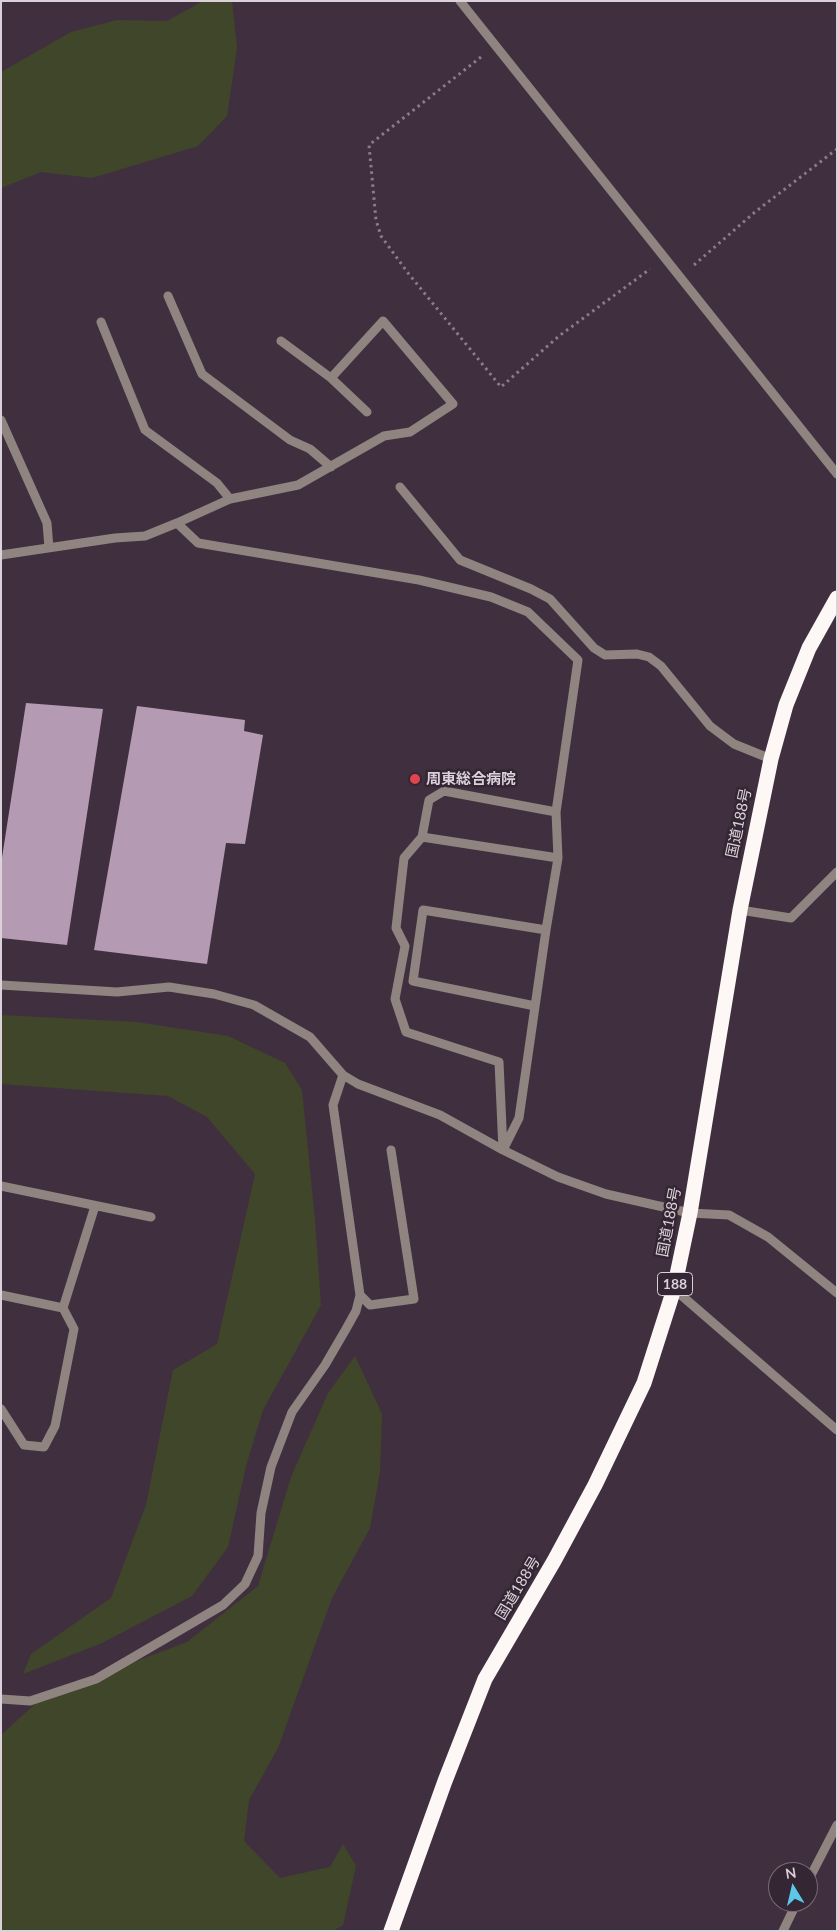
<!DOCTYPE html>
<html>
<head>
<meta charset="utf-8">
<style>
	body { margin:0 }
	#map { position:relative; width:838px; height:1932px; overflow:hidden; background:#40303f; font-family:Lato,sans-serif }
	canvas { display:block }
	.frame { position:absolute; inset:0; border:2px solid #dbd1da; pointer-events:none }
	.north { position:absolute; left:768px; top:1862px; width:50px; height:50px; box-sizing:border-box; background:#352634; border:1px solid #776a76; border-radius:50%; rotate:351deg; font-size:14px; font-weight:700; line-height:20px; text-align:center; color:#dbd1da }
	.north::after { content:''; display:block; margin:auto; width:18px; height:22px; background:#5dc7e8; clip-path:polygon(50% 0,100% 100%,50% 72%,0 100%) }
</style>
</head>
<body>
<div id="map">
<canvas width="838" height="1932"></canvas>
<div class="frame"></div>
<div class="north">N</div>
</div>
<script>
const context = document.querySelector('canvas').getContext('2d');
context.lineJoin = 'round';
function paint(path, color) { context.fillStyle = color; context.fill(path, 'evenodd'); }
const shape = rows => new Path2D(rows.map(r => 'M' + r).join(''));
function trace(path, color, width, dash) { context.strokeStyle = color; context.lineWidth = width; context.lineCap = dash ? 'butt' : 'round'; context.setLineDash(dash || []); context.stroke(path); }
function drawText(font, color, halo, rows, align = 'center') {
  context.font = font + ' Lato,"Noto Sans JP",sans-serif'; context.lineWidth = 5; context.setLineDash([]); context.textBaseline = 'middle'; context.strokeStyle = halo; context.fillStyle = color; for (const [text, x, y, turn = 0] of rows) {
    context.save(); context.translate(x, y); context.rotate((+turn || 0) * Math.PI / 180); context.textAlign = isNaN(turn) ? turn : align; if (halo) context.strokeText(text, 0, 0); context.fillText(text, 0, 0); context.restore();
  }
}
paint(shape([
	[203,1,232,1,237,48,227,116,198,146,92,178,41,172,1,188,1,72,71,32,117,20,167,21],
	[1,1015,136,1022,228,1036,285,1063,302,1090,315,1220,321,1305,263,1410,246,1466,228,1547,192,1596,102,1643,23,1674,31,1654,111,1598,146,1505,173,1370,217,1344,255,1174,207,1117,168,1096,1,1084],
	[355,1356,382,1414,380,1472,370,1528,332,1598,278,1748,249,1800,244,1841,280,1878,330,1867,343,1844,356,1866,343,1925,333,1931,1,1931,1,1735,44,1696,187,1642,258,1586,291,1477,328,1393]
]), '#404629');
paint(shape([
	[26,703,103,709,67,945,1,938,1,864],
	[137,706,245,720,244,731,263,735,245,844,226,843,207,964,94,950]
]), '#b59ab3');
trace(shape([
	[481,57,369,145,376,220,381,236,408,273,501,387,559,336,650,269],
	[694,265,755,212,837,149]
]), '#8a7d89', 3, [2.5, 4]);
trace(shape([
	[460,1,837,474],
	[168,296,202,374,290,440,310,449,331,467],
	[101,322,145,430,217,483,230,499],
	[281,341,331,378,367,412],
	[1,420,47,523,49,548],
	[400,487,460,560,531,589,550,599,594,648,605,655,637,654,649,657,661,666,710,726,734,744,771,759],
	[177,523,230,499,298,485,384,436,410,432,453,404,383,321,331,378],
	[1,555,115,538,145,536,177,523,198,543,419,580,491,597,528,612,578,660,556,812,558,858],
	[422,837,558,858,546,930,519,1118,503,1150,499,1062,406,1032,395,999,405,946,396,928,404,858,422,837],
	[422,837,429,800,444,791,556,812],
	[740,910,791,918,837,872],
	[1,985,117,992,169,987,214,994,254,1005,310,1037,343,1075],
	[535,1006,413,981,423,910,546,930],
	[1,1186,151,1217],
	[674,1289,837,1430],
	[1,1295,63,1308],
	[360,1295,370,1305,414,1299,391,1150],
	[1,1409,24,1445,44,1447,55,1426,74,1329,63,1308,95,1206],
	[1,1699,30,1701,96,1679,223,1605,245,1584,258,1556,261,1513,271,1467,292,1412,325,1365,346,1329,356,1311,360,1295,333,1105,343,1075,358,1084,440,1115,503,1150,558,1177,606,1194,690,1213,729,1215,768,1237,837,1293],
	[808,1881,837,1825],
	[783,1931,797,1902]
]), '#908481', 9);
trace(shape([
	[391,1931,445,1781,485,1679,554,1561,595,1485,644,1383,674,1289,690,1213,740,910,771,759,786,705,809,648,837,598]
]), '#fdf7f5', 15);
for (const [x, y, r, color] of [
	[415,779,6,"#e0444e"]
]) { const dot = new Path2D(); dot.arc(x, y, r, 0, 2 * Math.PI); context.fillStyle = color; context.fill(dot); trace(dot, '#352634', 2); }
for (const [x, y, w] of [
	[675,1284,35]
]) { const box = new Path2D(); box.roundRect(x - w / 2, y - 11.5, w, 23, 4); context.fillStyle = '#352634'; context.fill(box); trace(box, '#dbd1da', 1); }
drawText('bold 14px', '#dbd1da', null, [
	["188",675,1284]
]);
drawText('bold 15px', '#dbd1da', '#352634', [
	["周東総合病院",426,779]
], 'left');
drawText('15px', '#dbd1da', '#352634', [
	["国道188号",739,823,-78],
	["国道188号",669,1222,-79],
	["国道188号",518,1588,-59]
]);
</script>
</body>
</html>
